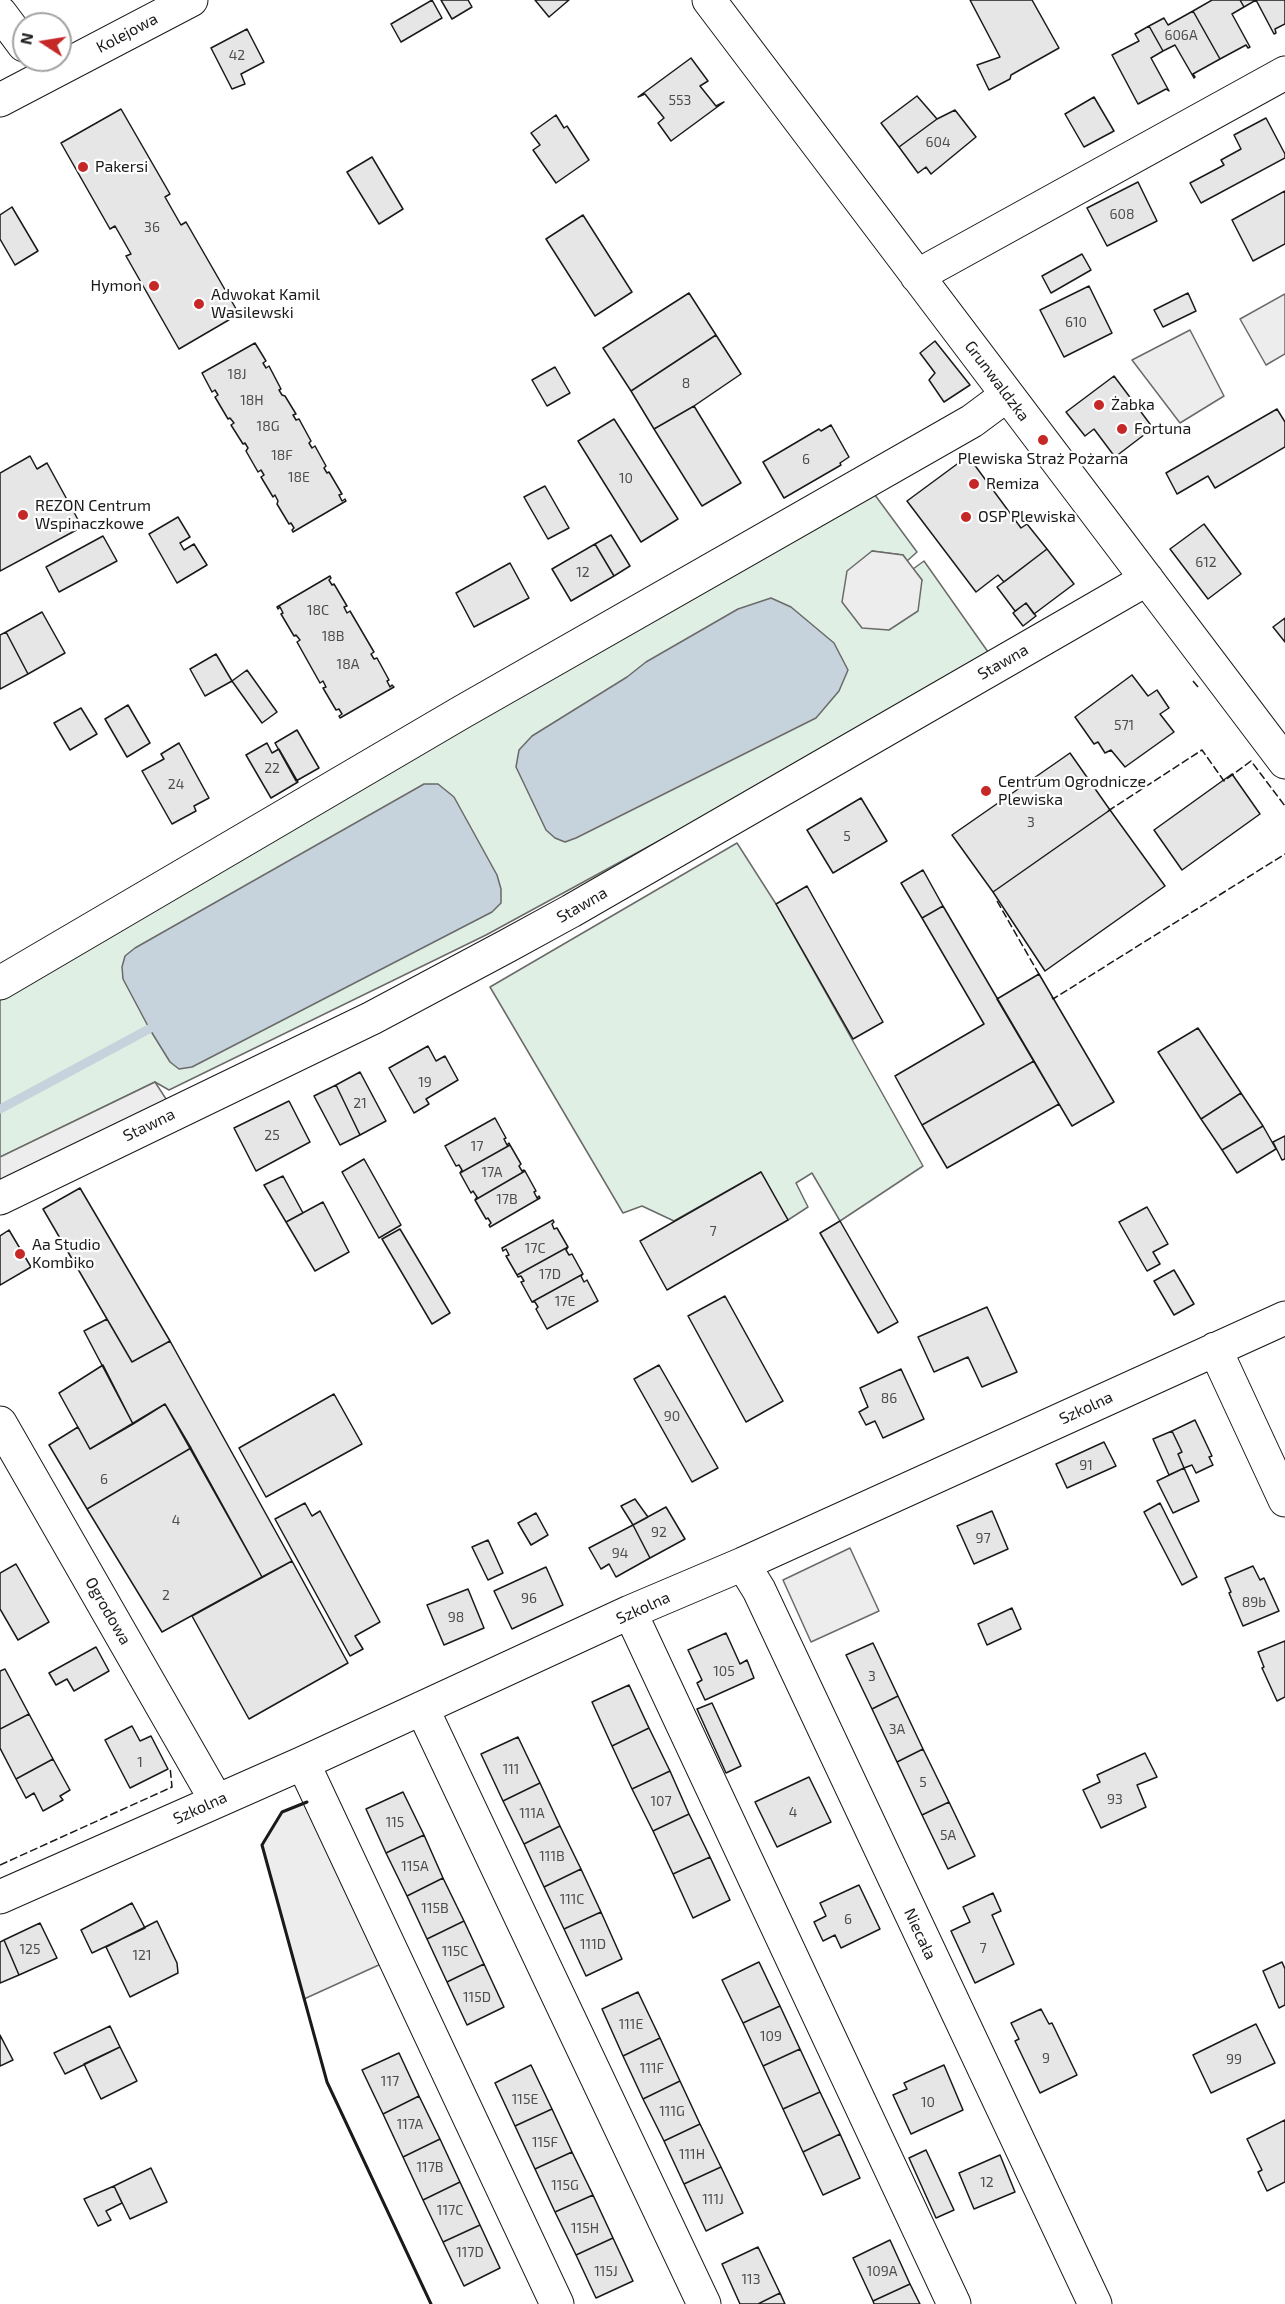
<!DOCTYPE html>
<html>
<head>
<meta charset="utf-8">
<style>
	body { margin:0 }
	#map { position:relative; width:1285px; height:2304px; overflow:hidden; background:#fff; font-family:"Exo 2",sans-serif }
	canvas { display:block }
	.north { position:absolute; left:12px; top:12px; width:60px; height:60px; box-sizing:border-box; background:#fff; border:2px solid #a3a3a3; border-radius:50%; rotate:282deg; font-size:16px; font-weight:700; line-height:24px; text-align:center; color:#1a1a1a }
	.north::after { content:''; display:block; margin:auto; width:21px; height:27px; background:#c62828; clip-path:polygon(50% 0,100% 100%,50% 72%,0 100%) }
</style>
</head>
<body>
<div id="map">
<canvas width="1285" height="2304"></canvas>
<div class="north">N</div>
</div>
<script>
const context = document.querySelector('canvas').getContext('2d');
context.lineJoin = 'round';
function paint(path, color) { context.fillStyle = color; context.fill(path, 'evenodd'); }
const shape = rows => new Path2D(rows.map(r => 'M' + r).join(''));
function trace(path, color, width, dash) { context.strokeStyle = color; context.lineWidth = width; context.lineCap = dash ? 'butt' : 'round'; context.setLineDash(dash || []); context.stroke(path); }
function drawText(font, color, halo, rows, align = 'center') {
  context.font = font + ' "Exo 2",sans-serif'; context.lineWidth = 4.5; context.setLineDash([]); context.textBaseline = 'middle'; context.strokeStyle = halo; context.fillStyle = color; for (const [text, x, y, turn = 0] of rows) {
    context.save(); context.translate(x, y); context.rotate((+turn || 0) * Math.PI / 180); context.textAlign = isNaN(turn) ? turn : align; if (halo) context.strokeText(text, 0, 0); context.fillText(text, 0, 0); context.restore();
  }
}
const green = shape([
	[872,491,917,552,907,561,903,555,872,551,922,580,913,569,924,561,993,659,486,935,169,1090,155,1082,0,1157,0,998,872,491],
	[737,843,776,904,923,1166,840,1221,812,1173,796,1183,808,1207,788,1220,761,1172,674,1221,642,1206,623,1213,490,987,737,843]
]);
paint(green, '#e0efe3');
trace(green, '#6a6a6a', 1.5);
const parking = shape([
	[1285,294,1285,354,1266,365,1240,319,1285,294],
	[1190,330,1224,396,1180,423,1132,360,1190,330],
	[872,551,903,555,922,580,918,611,889,630,862,628,842,602,847,571,872,551],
	[155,1082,168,1102,0,1181,0,1157,155,1082],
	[850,1548,879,1611,811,1642,783,1580,850,1548],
	[307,1802,381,1964,304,1999,262,1845,282,1812,307,1802]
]);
paint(parking, '#ededed');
trace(parking, '#6a6a6a', 1.5);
const water = shape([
	[771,598,791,607,834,643,848,670,839,691,816,718,576,838,565,842,555,838,546,830,516,767,519,750,532,736,627,677,646,662,738,609,771,598],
	[424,784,438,784,454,797,497,875,501,889,501,903,492,912,192,1067,179,1069,170,1062,149,1028,123,979,122,967,125,956,135,948,424,784]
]);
paint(water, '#c6d2dc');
trace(water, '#6a6a6a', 1.5);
trace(shape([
	[0,1109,149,1029]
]), '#c6d2dc', 9);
const building = shape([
	[432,0,442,18,401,42,391,24,432,0],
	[441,0,468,0,472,7,452,19,441,0],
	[535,0,569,0,549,17,535,0],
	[970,0,1032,0,1059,48,1011,75,1010,79,989,90,977,65,1000,57,970,0],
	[1212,0,1240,0,1244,7,1232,14,1250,47,1248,48,1246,45,1220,59,1193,11,1212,0],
	[1240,0,1285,0,1285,24,1275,29,1276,33,1274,34,1256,0,1244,7,1240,0],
	[1193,11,1220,59,1193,74,1195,77,1194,78,1175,45,1163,51,1149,26,1164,18,1168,25,1193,11],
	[1149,26,1163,51,1151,58,1169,91,1166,89,1138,104,1112,55,1139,41,1135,34,1149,26],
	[247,29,264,62,241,74,245,84,232,89,211,48,247,29],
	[691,58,708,81,700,86,716,106,724,102,671,141,658,123,664,118,645,94,638,97,691,58],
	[917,96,937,119,899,147,881,123,917,96],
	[1094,97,1114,131,1084,147,1065,114,1094,97],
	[121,109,170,194,165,197,181,225,186,222,239,314,179,349,126,256,131,254,115,226,110,229,61,143,121,109],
	[955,110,976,137,931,174,926,167,918,173,899,147,937,119,955,110],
	[556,115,564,128,567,126,589,160,556,183,533,150,540,145,531,133,556,115],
	[1266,118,1285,154,1285,158,1201,203,1190,183,1224,165,1221,160,1241,149,1234,135,1266,118],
	[372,157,403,209,379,224,347,172,372,157],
	[1138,182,1157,221,1107,246,1087,208,1138,182],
	[1285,191,1285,244,1253,261,1232,220,1285,191],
	[12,207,38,251,15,265,0,239,0,215,12,207],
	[583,215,632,292,595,316,546,239,583,215],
	[1082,254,1091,270,1051,293,1042,276,1082,254],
	[1089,286,1112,333,1064,357,1040,310,1089,286],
	[689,293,716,335,631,391,603,348,689,293],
	[1188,293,1196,311,1163,327,1154,310,1188,293],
	[716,335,741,374,694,406,654,429,631,391,716,335],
	[935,341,970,385,944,402,929,380,935,373,920,353,935,341],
	[255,343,266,361,263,363,266,368,269,366,281,389,279,390,282,395,285,396,296,414,293,415,296,420,299,419,311,441,309,443,312,448,315,446,326,466,324,468,327,473,329,472,342,494,339,495,342,501,345,499,346,501,293,532,292,530,294,528,291,523,289,524,277,504,278,501,275,495,273,497,261,477,264,475,261,470,258,472,246,451,248,448,245,443,243,444,231,425,234,423,230,418,228,419,215,397,218,395,215,390,212,392,202,373,255,343],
	[555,367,570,393,547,406,532,380,555,367],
	[1114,376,1153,428,1115,457,1094,429,1085,436,1066,412,1114,376],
	[694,406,741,483,702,506,654,429,694,406],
	[1277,409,1285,422,1285,447,1215,488,1208,476,1177,494,1166,473,1277,409],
	[614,419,678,519,641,542,578,441,614,419],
	[831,425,849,457,840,463,841,465,784,498,763,462,819,429,821,431,831,425],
	[30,456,37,469,47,463,82,527,0,571,0,473,30,456],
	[968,456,1021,528,1027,524,1047,549,1004,582,998,575,976,592,907,501,968,456],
	[545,486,569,528,548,539,524,497,545,486],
	[178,517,190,537,180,543,184,550,194,544,207,565,177,583,149,534,178,517],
	[1204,524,1241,574,1208,599,1170,549,1204,524],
	[611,535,630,566,614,576,595,544,611,535],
	[103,536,117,561,59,592,46,567,103,536],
	[595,544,614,576,571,601,552,569,595,544],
	[1047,549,1074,584,1034,614,1026,603,1015,611,997,587,1047,549],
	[510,563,529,598,474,627,456,593,510,563],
	[330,576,331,578,329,580,332,585,334,584,347,606,344,607,347,613,350,611,374,652,371,654,374,659,377,658,389,680,387,681,390,687,392,685,394,687,340,718,339,716,342,714,339,709,336,710,323,688,326,687,323,681,320,683,297,642,300,640,296,635,294,636,281,614,283,613,280,607,278,609,277,607,330,576],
	[1026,603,1036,616,1023,626,1013,613,1026,603],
	[42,612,65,653,28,674,6,632,42,612],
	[1285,618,1285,642,1273,627,1285,618],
	[6,632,28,674,0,689,0,635,6,632],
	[216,654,232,681,205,696,190,669,216,654],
	[247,670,277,712,262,723,232,681,247,670],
	[1132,675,1148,696,1157,690,1169,708,1160,714,1174,732,1125,767,1111,750,1105,753,1098,742,1094,744,1075,717,1132,675],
	[128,705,150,743,127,757,105,719,128,705],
	[81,708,97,734,70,750,54,723,81,708],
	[297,730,319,768,296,781,275,743,297,730],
	[179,743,209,798,194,806,196,811,172,824,142,771,164,759,161,754,179,743],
	[267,743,272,753,279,749,298,782,271,798,246,755,267,743],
	[1070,753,1110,810,993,892,952,835,1070,753],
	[1232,774,1260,814,1182,870,1154,830,1232,774],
	[861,798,887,841,833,873,807,830,861,798],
	[1110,810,1165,886,1045,971,993,892,1110,810],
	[923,870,943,906,922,918,901,883,923,870],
	[807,886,883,1022,853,1039,776,904,807,886],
	[943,906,1034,1061,922,1125,895,1076,984,1024,922,918,943,906],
	[1039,974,1114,1102,1072,1126,997,999,1039,974],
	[1198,1028,1241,1093,1201,1119,1158,1052,1198,1028],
	[428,1046,436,1061,445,1056,458,1080,426,1099,429,1104,414,1113,389,1068,428,1046],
	[1034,1061,1059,1104,947,1168,922,1125,1034,1061],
	[360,1072,386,1121,360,1135,336,1085,360,1072],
	[336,1085,360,1135,340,1145,314,1096,336,1085],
	[1241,1093,1263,1126,1222,1150,1201,1119,1241,1093],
	[289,1101,310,1142,256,1171,234,1128,289,1101],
	[495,1118,506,1138,504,1139,507,1145,509,1143,510,1145,460,1173,462,1170,459,1165,456,1166,445,1146,495,1118],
	[1263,1126,1276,1149,1237,1173,1222,1150,1263,1126],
	[1285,1136,1285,1159,1282,1160,1273,1142,1285,1136],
	[510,1145,521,1164,519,1166,522,1171,524,1170,525,1171,475,1200,477,1197,473,1191,471,1193,460,1173,510,1145],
	[364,1159,401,1225,379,1238,342,1172,364,1159],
	[525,1171,536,1191,534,1192,537,1198,539,1196,540,1198,490,1227,489,1225,491,1223,488,1218,486,1219,475,1200,525,1171],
	[761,1172,788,1220,667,1290,640,1241,761,1172],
	[283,1176,303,1213,286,1222,264,1185,283,1176],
	[80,1188,170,1341,132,1362,43,1209,80,1188],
	[323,1202,349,1252,315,1271,286,1222,323,1202],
	[1147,1207,1168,1244,1153,1252,1160,1264,1147,1271,1119,1222,1147,1207],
	[553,1220,554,1222,552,1224,554,1229,557,1228,568,1247,517,1275,506,1256,509,1255,506,1249,503,1251,502,1248,553,1220],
	[840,1221,898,1322,878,1333,820,1233,840,1221],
	[400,1229,450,1313,432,1324,382,1239,400,1229],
	[9,1230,31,1267,0,1285,0,1236,9,1230],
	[568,1247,566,1250,569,1255,572,1254,583,1274,532,1302,521,1282,524,1281,521,1276,518,1277,517,1275,568,1247],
	[1174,1270,1194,1304,1174,1315,1154,1281,1174,1270],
	[583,1274,581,1276,584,1282,587,1280,598,1301,547,1329,536,1309,538,1307,535,1302,532,1302,583,1274],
	[725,1296,783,1401,746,1422,688,1316,725,1296],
	[987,1307,1017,1372,982,1387,968,1357,934,1372,918,1337,987,1307],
	[107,1319,132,1362,170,1341,292,1561,262,1577,165,1404,133,1424,84,1331,107,1319],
	[103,1365,133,1424,90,1449,59,1393,103,1365],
	[659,1365,718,1468,692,1482,634,1379,659,1365],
	[901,1369,924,1419,883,1438,875,1421,866,1425,859,1412,868,1407,860,1388,901,1369],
	[334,1394,362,1444,266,1497,239,1448,334,1394],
	[165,1404,191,1448,87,1509,49,1445,78,1427,90,1449,165,1404],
	[1195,1420,1212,1456,1209,1457,1213,1465,1196,1473,1192,1465,1184,1468,1178,1454,1182,1452,1172,1431,1195,1420],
	[1172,1431,1182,1452,1178,1454,1184,1468,1169,1475,1153,1439,1172,1431],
	[1104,1442,1116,1466,1067,1488,1056,1464,1104,1442],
	[191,1448,262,1577,162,1632,87,1509,191,1448],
	[1184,1468,1199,1501,1173,1513,1157,1481,1184,1468],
	[635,1499,648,1517,633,1525,621,1506,635,1499],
	[305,1503,312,1516,320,1511,380,1622,355,1636,363,1649,350,1656,275,1519,305,1503],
	[1160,1503,1197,1577,1182,1585,1144,1512,1160,1503],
	[666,1507,685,1539,650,1558,633,1525,666,1507],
	[992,1511,1008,1549,974,1564,957,1526,992,1511],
	[536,1513,548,1535,531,1545,518,1523,536,1513],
	[633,1525,650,1558,616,1577,609,1564,601,1569,589,1548,633,1525],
	[488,1540,503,1573,488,1580,472,1547,488,1540],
	[292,1561,348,1663,249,1719,192,1616,292,1561],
	[16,1564,49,1622,18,1640,0,1609,0,1573,16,1564],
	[1253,1566,1260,1580,1264,1578,1279,1611,1243,1626,1229,1593,1231,1592,1225,1578,1253,1566],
	[546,1567,563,1605,512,1629,494,1591,546,1567],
	[468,1589,484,1628,444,1645,427,1605,468,1589],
	[1012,1608,1021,1629,987,1645,978,1624,1012,1608],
	[726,1633,740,1664,747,1660,754,1678,705,1700,697,1683,702,1680,688,1650,726,1633],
	[1285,1641,1285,1697,1277,1701,1262,1668,1264,1667,1258,1652,1285,1641],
	[873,1643,898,1696,872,1709,846,1655,873,1643],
	[96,1647,109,1671,74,1691,67,1679,56,1685,49,1673,96,1647],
	[5,1669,29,1714,0,1729,0,1671,5,1669],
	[629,1685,649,1728,612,1746,592,1702,629,1685],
	[898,1696,923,1749,897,1762,872,1709,898,1696],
	[712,1703,741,1766,726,1773,697,1709,712,1703],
	[29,1714,53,1759,16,1779,0,1748,0,1729,29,1714],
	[132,1726,140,1741,151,1736,168,1769,130,1788,105,1740,132,1726],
	[649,1728,670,1771,632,1789,612,1746,649,1728],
	[518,1737,540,1783,503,1801,481,1754,518,1737],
	[923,1749,949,1802,922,1815,897,1762,923,1749],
	[1145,1753,1157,1777,1137,1785,1146,1807,1101,1828,1083,1790,1100,1782,1097,1775,1145,1753],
	[53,1759,70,1790,60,1796,63,1800,43,1811,34,1793,26,1798,16,1779,53,1759],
	[670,1771,689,1814,653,1831,632,1789,670,1771],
	[809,1777,831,1822,777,1847,755,1802,809,1777],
	[540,1783,560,1826,524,1844,503,1801,540,1783],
	[403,1792,424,1835,386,1853,366,1809,403,1792],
	[949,1802,975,1856,948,1869,922,1815,949,1802],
	[689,1814,710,1857,673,1874,653,1831,689,1814],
	[560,1826,581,1869,544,1887,524,1844,560,1826],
	[424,1835,443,1878,407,1896,386,1853,424,1835],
	[710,1857,730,1900,693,1918,673,1874,710,1857],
	[581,1869,601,1912,564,1929,544,1887,581,1869],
	[443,1878,464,1921,427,1939,407,1896,443,1878],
	[859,1885,880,1929,841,1948,835,1935,823,1941,814,1922,826,1916,820,1903,859,1885],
	[993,1893,1001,1911,992,1915,1014,1964,975,1983,951,1931,970,1922,963,1907,993,1893],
	[132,1903,145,1928,92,1953,81,1930,132,1903],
	[601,1912,622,1959,586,1976,564,1929,601,1912],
	[157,1921,177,1963,178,1973,130,1997,106,1947,157,1921],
	[464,1921,484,1964,447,1982,427,1939,464,1921],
	[40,1923,57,1958,19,1975,4,1940,40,1923],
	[4,1940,19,1975,0,1983,0,1942,4,1940],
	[759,1962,780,2006,743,2023,722,1980,759,1962],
	[1282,1962,1285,1969,1285,2005,1279,2008,1263,1971,1282,1962],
	[484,1964,504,2007,467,2025,447,1982,484,1964],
	[638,1992,660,2038,623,2056,602,2009,638,1992],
	[780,2006,800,2049,763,2066,743,2023,780,2006],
	[1041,2009,1049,2024,1052,2023,1077,2075,1040,2093,1015,2041,1019,2039,1011,2023,1041,2009],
	[1256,2024,1275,2063,1211,2093,1193,2055,1256,2024],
	[110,2026,120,2047,65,2074,54,2053,110,2026],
	[0,2035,13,2060,0,2066,0,2035],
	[660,2038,680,2081,643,2099,623,2056,660,2038],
	[120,2047,137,2081,101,2099,84,2064,120,2047],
	[800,2049,820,2092,783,2109,763,2066,800,2049],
	[399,2053,419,2096,383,2114,362,2070,399,2053],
	[531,2065,552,2109,515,2126,495,2083,531,2065],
	[944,2065,963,2110,911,2134,893,2095,907,2089,904,2083,944,2065],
	[680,2081,700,2124,664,2141,643,2099,680,2081],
	[820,2092,840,2134,803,2152,783,2109,820,2092],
	[419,2096,440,2139,403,2157,383,2114,419,2096],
	[552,2109,572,2152,535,2169,515,2126,552,2109],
	[1285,2120,1285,2182,1267,2191,1258,2172,1262,2170,1247,2139,1285,2120],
	[700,2124,721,2167,684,2184,664,2141,700,2124],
	[840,2134,860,2178,823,2195,803,2152,840,2134],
	[440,2139,460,2182,423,2200,403,2157,440,2139],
	[926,2150,954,2210,936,2218,909,2158,926,2150],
	[572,2152,593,2195,555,2212,535,2169,572,2152],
	[1000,2155,1015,2192,974,2209,959,2173,1000,2155],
	[721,2167,743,2213,706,2231,684,2184,721,2167],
	[151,2168,167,2202,130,2219,114,2186,151,2168],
	[460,2182,480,2225,443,2242,423,2200,460,2182],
	[114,2186,122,2203,106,2211,111,2220,98,2226,84,2199,114,2186],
	[593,2195,613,2238,576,2255,555,2212,593,2195],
	[480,2225,500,2268,464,2286,443,2242,480,2225],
	[613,2238,633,2281,596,2298,576,2255,613,2238],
	[890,2240,910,2284,873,2301,853,2258,890,2240],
	[758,2247,780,2293,758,2304,740,2304,722,2264,758,2247],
	[910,2284,920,2304,874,2304,873,2301,910,2284],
	[780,2293,785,2304,758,2304,780,2293]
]);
paint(building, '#e6e6e6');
trace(building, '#1a1a1a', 1.5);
const minor = shape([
	[709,0,1285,762],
	[0,13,24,45],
	[0,100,191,0],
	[917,276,1285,73],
	[0,983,462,712,972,421,1007,395],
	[0,1198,372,1018,507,946,571,911,1147,579],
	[1215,1349,1285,1500],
	[0,1423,216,1800],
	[743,1564,759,1590,1095,2304],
	[630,1612,954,2304],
	[422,1708,704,2304],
	[303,1763,557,2304],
	[0,1897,303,1763,630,1612,743,1564,1285,1318]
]);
trace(minor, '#1a1a1a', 35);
trace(minor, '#fff', 33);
trace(shape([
	[1193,681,1198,687],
	[1108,811,1202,750,1224,781,1251,761,1285,806],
	[997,901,1040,976],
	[1052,997,1053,999,1285,854],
	[0,1865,172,1787,170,1767]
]), '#1a1a1a', 1.5, [8, 3]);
trace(shape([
	[307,1802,282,1812,262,1845,327,2082,431,2304]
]), '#1a1a1a', 3);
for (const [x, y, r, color] of [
	[83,167,6,"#c62828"],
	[154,286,6,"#c62828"],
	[199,304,6,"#c62828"],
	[1099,405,6,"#c62828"],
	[1122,429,6,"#c62828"],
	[1043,440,6,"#c62828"],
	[974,484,6,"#c62828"],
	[23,515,6,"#c62828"],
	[966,517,6,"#c62828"],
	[986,791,6,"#c62828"],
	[20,1254,6,"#c62828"]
]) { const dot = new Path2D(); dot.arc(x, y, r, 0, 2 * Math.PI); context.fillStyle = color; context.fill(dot); trace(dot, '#fff', 2); }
drawText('14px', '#4d4d4d', null, [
	["606A",1181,35],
	["42",237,55],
	["553",680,100],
	["604",938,142],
	["608",1122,214],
	["36",152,227],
	["610",1076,322],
	["18J",237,374],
	["8",686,383],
	["18H",252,400],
	["18G",268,426],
	["18F",282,455],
	["6",806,459],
	["18E",299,477],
	["10",626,478],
	["612",1206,562],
	["12",583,572],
	["18C",318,610],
	["18B",333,636],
	["18A",348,664],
	["571",1124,725],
	["22",272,768],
	["24",176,784],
	["3",1031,822],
	["5",847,836],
	["19",425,1082],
	["21",360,1103],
	["25",272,1135],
	["17",477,1146],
	["17A",492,1172],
	["17B",507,1199],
	["7",713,1231],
	["17C",535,1248],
	["17D",550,1274],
	["17E",565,1301],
	["86",889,1398],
	["90",672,1416],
	["91",1086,1465],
	["6",104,1479],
	["4",176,1520],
	["92",659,1532],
	["97",983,1538],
	["94",620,1553],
	["2",166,1595],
	["96",529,1598],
	["89b",1254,1602],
	["98",456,1617],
	["105",724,1671],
	["3",872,1676],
	["3A",897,1729],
	["1",140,1762],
	["111",511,1769],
	["5",923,1782],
	["93",1115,1799],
	["107",661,1801],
	["4",793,1812],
	["111A",532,1813],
	["115",395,1822],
	["5A",948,1835],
	["111B",552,1856],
	["115A",415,1866],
	["111C",572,1899],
	["115B",435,1908],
	["6",848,1919],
	["111D",593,1944],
	["7",983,1948],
	["125",30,1949],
	["115C",455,1951],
	["121",142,1955],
	["115D",477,1997],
	["111E",631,2024],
	["109",771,2036],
	["9",1046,2058],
	["99",1234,2059],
	["111F",652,2068],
	["117",390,2081],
	["115E",525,2099],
	["10",928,2102],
	["111G",672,2111],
	["117A",410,2124],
	["115F",545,2142],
	["111H",692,2154],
	["117B",430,2167],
	["12",987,2182],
	["115G",565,2185],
	["111J",713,2199],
	["117C",450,2210],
	["115H",585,2228],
	["117D",470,2252],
	["115J",606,2271],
	["109A",882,2271],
	["113",751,2279]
]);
drawText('16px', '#1a1a1a', '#fff', [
	["Kolejowa",127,33,-28],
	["Grunwaldzka",997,381,53],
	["Stawna",1003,662,-30],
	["Stawna",582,905,-30],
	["Stawna",149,1125,-26],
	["Szkolna",1086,1408,-25],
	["Szkolna",643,1608,-24],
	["Ogrodowa",108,1611,60],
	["Szkolna",200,1808,-24],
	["Niecała",920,1934,65]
]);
drawText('16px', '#1a1a1a', '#fff', [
	["Pakersi",95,167],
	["Hymon",142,286,"right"],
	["Adwokat Kamil",211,295],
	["Wasilewski",211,313],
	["Żabka",1111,405],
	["Fortuna",1134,429],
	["Plewiska Straż Pożarna",1043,459,"center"],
	["Remiza",986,484],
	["REZON Centrum",35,506],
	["Wspinaczkowe",35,524],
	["OSP Plewiska",978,517],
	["Centrum Ogrodnicze",998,782],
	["Plewiska",998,800],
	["Aa Studio",32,1245],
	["Kombiko",32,1263]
], 'left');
</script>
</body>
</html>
